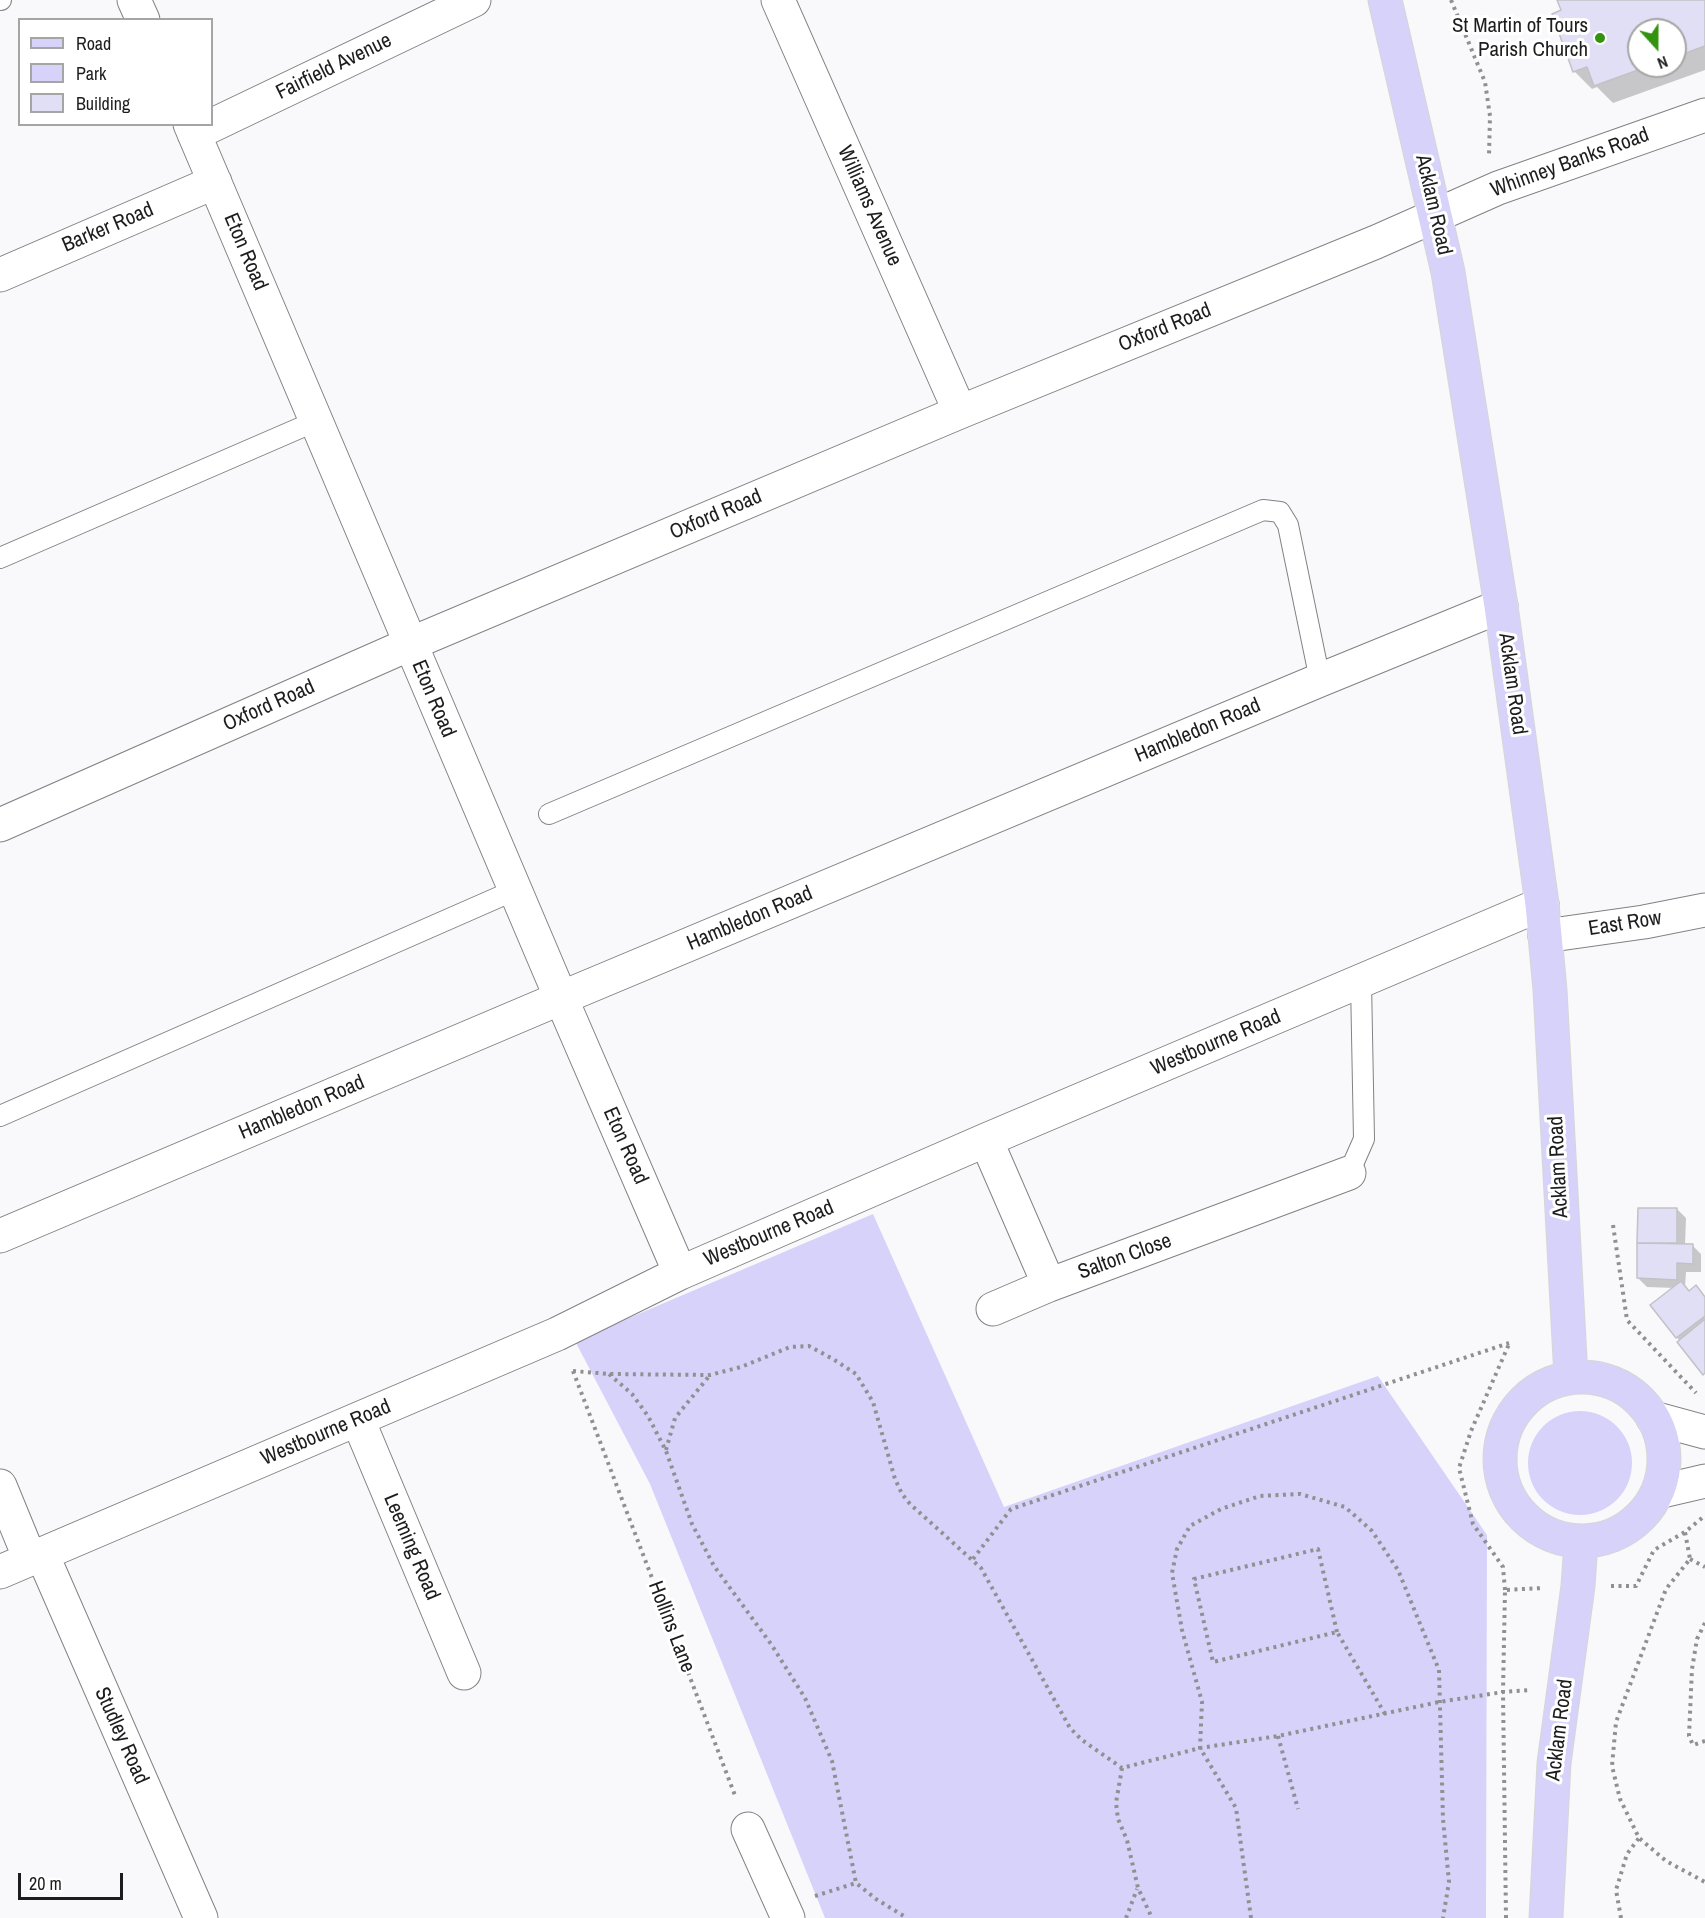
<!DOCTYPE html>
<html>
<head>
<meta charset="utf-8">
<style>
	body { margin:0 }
	#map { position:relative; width:1705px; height:1918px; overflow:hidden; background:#f9f9fc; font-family:"Archivo Narrow",sans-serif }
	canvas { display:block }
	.legend { position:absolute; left:18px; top:18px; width:195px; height:108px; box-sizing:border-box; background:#fff; border:2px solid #a5a5a5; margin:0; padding:8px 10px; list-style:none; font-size:18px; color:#1d1d1e }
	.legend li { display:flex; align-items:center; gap:12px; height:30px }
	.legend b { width:30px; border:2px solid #a5a5a5 }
	.north { position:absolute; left:1627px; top:18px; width:60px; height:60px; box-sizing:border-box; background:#fff; border:2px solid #a5a5a5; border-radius:50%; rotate:159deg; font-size:16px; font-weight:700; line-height:24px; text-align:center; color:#1d1d1e }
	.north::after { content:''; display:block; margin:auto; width:21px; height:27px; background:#33930f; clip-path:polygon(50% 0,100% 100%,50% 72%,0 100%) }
	.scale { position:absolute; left:18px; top:1873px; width:105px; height:27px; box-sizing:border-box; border:3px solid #1d1d1e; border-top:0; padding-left:8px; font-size:18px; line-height:21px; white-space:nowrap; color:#1d1d1e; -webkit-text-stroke:4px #fff; paint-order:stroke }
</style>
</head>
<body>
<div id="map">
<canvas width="1705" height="1918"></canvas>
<ul class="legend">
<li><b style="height:8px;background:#d7d2f9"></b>Road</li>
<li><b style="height:16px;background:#d6d2fa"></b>Park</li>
<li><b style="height:16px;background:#e1dff6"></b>Building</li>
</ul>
<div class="north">N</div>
<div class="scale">20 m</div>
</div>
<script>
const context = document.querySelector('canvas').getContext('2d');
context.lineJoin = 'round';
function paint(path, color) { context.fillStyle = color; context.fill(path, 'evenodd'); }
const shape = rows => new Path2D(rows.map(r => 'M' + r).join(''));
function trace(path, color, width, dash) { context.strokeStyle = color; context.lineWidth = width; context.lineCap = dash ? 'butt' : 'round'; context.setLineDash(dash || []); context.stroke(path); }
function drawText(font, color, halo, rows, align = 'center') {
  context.font = font + ' "Archivo Narrow",sans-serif'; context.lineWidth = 6; context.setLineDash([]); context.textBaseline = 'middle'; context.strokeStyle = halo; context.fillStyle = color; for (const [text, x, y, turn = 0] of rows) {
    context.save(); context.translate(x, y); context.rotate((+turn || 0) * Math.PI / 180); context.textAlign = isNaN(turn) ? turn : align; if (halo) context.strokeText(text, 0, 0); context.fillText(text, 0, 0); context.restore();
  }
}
paint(shape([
	[873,1214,1004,1507,1378,1376,1487,1535,1486,1918,825,1918,650,1484,575,1341],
	'1528 1463a52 52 0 1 1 104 0a52 52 0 1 1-104 0Z'
]), '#d6d2fa');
paint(shape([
	[1559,0,1705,0,1705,70,1613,103,1597,87,1592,89,1574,71,1563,11],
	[1639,30,1675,30,1675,66,1639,66],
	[1639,1209,1677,1209,1686,1218,1685,1245,1692,1245,1701,1254,1701,1272,1686,1272,1685,1287,1690,1292,1696,1287,1705,1297,1705,1374,1652,1305,1675,1288,1647,1287,1638,1278]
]), '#0003');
const building = shape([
	[1557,0,1705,0,1705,46,1675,57,1675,30,1639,30,1639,66,1649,66,1594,86,1587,67,1573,72,1552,14,1561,10,1557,0],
	[1638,1208,1677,1208,1677,1243,1637,1243,1638,1208],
	[1637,1243,1693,1244,1693,1264,1677,1263,1677,1280,1637,1278,1637,1243],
	[1681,1281,1689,1291,1696,1285,1705,1297,1705,1316,1676,1338,1650,1305,1681,1281],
	[1705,1319,1705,1373,1703,1375,1677,1342,1705,1319]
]);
paint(building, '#e1dff6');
trace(building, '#c2c1c5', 1.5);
const lane = shape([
	[0,0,1,0],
	[0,558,316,421],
	[549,814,1263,510,1280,512,1288,525,1320,680],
	[0,1116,515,890],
	[1349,1173,1364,1139,1361,982]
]);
const street = shape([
	[134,0,143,20],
	[778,0,960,412],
	[190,124,561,998,680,1273],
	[194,134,474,0],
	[0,275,215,182],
	[0,825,410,644,960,412,1376,242,1498,188,1705,115],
	[1545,936,1644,922,1705,910],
	[986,1140,1049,1285,1349,1173],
	[0,1236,561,998,1320,680,1501,606],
	[993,1309,1049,1285],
	[1653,1418,1705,1432],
	[358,1420,464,1673],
	[0,1486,30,1559],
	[1658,1492,1705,1481],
	[42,1554,201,1918],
	[0,1572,557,1334,680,1273,986,1140,1542,904],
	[748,1829,788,1918]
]);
const primary = shape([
	[1385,0,1448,272,1501,606,1542,904,1550,990,1571,1377],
	'1500 1459a82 82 0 1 1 164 0a82 82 0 1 1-164 0Z',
	[1546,1918,1554,1763,1578,1586,1581,1542]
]);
trace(lane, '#828285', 22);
trace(street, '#828285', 35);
trace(primary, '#d6d6d6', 35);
trace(shape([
	[1451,0,1485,82,1490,116,1489,155],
	[1613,1225,1627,1320,1696,1393],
	[573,1371,609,1374,710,1375,741,1367,790,1347,809,1346,833,1359,856,1374,873,1402,895,1479,902,1494,910,1504,981,1568,1070,1728,1082,1740,1122,1768,1200,1748,1278,1736,1439,1702,1503,1692,1531,1690],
	[573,1371,736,1798],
	[609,1374,632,1394,648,1416,666,1451,692,1524,714,1566,771,1644,805,1698,832,1761,856,1883,876,1899,907,1918],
	[666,1450,675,1418,710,1375],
	[1702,1518,1685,1532,1690,1559,1666,1589,1616,1722,1612,1766,1620,1799,1639,1838,1666,1861,1705,1882],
	[973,1559,1011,1509,1509,1343],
	[1690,1559,1705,1567],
	[1611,1586,1636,1586,1654,1550,1685,1532],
	[1505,1590,1503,1567,1473,1524,1459,1468,1471,1431,1509,1344],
	[1705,1623,1697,1639,1692,1669,1689,1736,1693,1745,1705,1741],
	[1337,1632,1318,1549,1194,1579,1213,1662,1337,1632,1385,1714],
	[1278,1736,1298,1809],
	[1122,1768,1116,1803,1118,1819,1127,1840,1138,1888,1152,1918],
	[815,1896,856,1883],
	[1126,1918,1137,1889],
	[1251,1918,1236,1808,1200,1748,1202,1702,1182,1630,1172,1573,1177,1549,1190,1526,1221,1509,1260,1496,1300,1494,1345,1507,1372,1531,1398,1570,1439,1670,1443,1819,1449,1882,1443,1918],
	[1506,1918,1503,1692,1505,1590,1543,1588],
	[1621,1918,1616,1890,1627,1854,1639,1838]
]), '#909092', 4, [3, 4.5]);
trace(lane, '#fff', 20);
trace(street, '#fff', 33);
trace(primary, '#d7d2f9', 33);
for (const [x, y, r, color] of [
	[1600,38,6,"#33930f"]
]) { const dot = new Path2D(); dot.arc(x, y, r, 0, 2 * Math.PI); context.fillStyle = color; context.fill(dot); trace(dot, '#fff', 2); }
drawText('21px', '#1d1d1e', '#fff', [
	["St Martin of Tours",1588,26],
	["Parish Church",1588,50]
], 'right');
drawText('21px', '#1d1d1e', '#fff', [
	["Fairfield Avenue",334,67,-26],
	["Whinney Banks Road",1570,163,-20],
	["Acklam Road",1433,205,77],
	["Williams Avenue",869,206,66],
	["Barker Road",108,228,-23],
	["Eton Road",245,252,67],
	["Oxford Road",1165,328,-22],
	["Oxford Road",716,515,-23],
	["Acklam Road",1512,684,82],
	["Eton Road",433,699,67],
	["Oxford Road",269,706,-24],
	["Hambledon Road",1198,731,-23],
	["Hambledon Road",750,919,-23],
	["East Row",1625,924,-9],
	["Westbourne Road",1216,1043,-23],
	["Hambledon Road",302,1108,-23],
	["Eton Road",625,1146,66],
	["Acklam Road",1559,1167,-93],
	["Westbourne Road",769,1234,-23],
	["Salton Close",1125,1257,-20],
	["Westbourne Road",326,1433,-23],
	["Leeming Road",411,1547,67],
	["Hollins Lane",671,1627,69],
	["Acklam Road",1560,1730,-83],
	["Studley Road",121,1736,66]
]);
</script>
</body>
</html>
